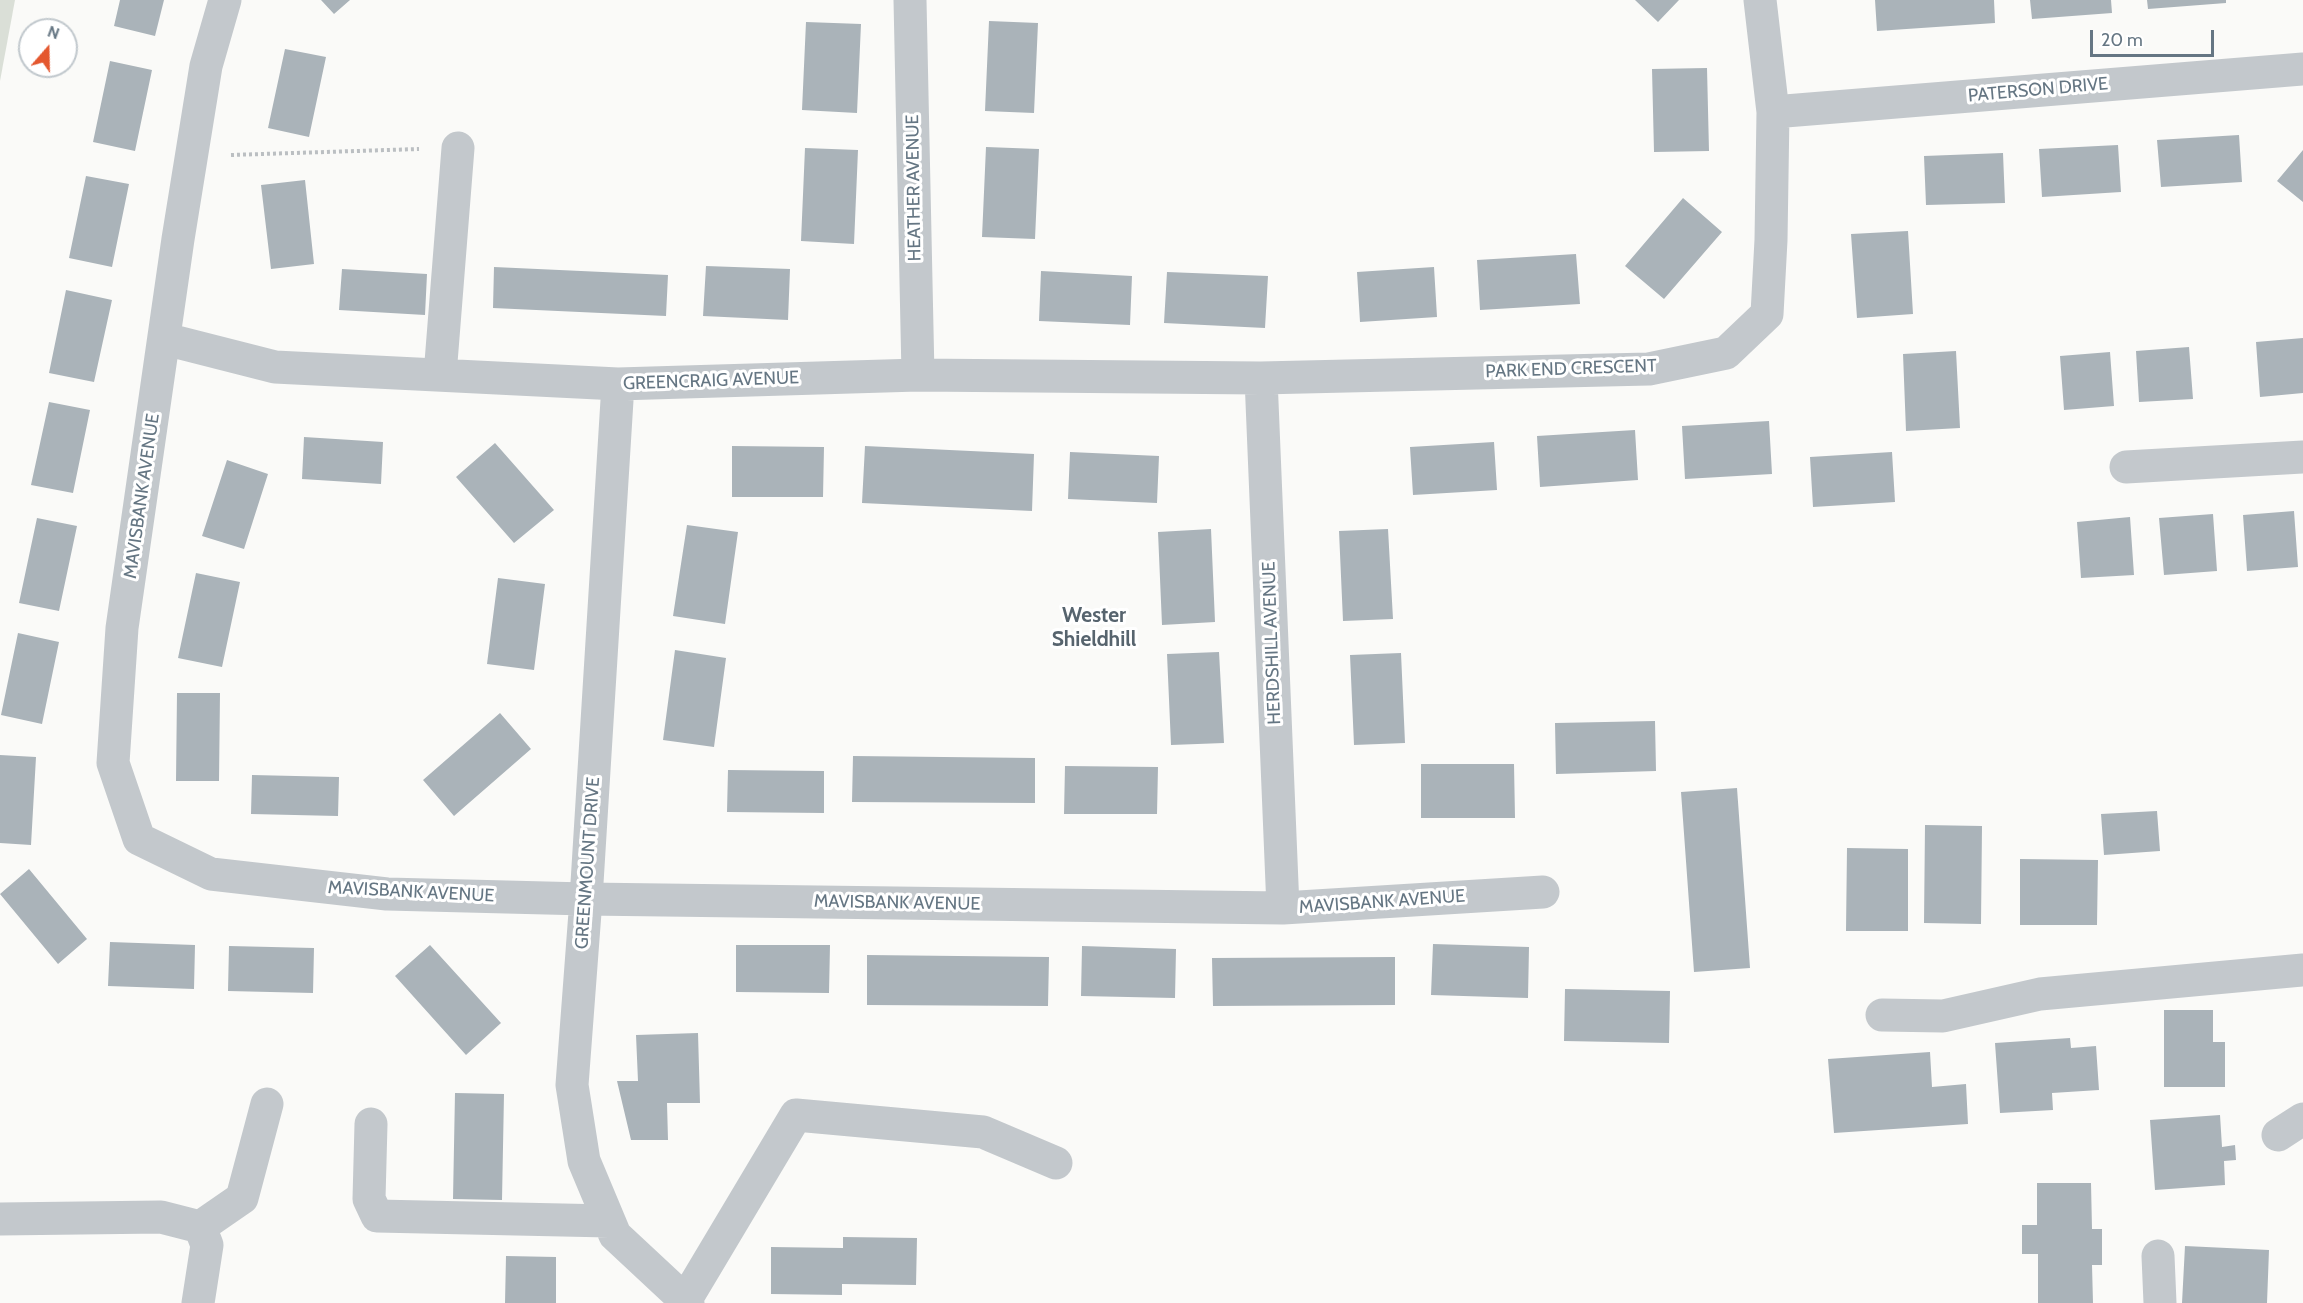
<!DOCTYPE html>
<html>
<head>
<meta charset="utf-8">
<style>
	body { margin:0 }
	#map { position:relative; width:2303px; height:1303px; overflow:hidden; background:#fafaf8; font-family:Cabin,sans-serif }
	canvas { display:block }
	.north { position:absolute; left:18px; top:18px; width:60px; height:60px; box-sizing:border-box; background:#fff; border:2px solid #c1c8cd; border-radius:50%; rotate:20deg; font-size:16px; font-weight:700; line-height:24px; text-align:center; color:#657683 }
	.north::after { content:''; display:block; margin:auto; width:21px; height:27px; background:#e4572e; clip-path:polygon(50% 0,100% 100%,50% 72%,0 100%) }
	.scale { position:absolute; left:2090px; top:30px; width:124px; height:27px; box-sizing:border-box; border:3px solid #657683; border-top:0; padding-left:8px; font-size:18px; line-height:21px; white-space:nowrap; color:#657683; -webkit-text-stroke:4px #fff; paint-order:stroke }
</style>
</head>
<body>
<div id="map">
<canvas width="2303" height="1303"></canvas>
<div class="north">N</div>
<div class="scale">20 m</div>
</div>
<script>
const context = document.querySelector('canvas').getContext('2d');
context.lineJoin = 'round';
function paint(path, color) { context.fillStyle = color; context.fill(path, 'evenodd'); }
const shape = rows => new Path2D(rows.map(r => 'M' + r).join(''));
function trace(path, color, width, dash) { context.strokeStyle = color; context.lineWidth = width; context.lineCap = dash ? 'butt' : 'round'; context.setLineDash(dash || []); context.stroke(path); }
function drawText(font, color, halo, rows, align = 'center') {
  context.font = font + ' Cabin,sans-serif'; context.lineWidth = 6; context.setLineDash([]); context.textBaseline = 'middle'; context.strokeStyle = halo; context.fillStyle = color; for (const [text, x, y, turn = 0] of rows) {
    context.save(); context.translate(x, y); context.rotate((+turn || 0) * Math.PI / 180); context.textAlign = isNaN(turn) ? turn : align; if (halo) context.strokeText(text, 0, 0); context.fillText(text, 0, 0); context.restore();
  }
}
paint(shape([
	[0,0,15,0,0,81]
]), '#dadfd7');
paint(shape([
	[120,0,164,0,155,36,114,26],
	[321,0,350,0,334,14],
	[1635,0,1679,0,1658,22],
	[1875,0,1994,0,1995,23,1877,31],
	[2030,0,2111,0,2112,13,2032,19],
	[2147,0,2226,0,2226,3,2148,9],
	[989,21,1038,23,1034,113,985,111],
	[806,22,861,24,857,113,802,110],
	[285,49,326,57,309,137,268,128],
	[110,61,152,70,135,151,93,142],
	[1707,68,1709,151,1654,152,1652,69],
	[2239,135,2242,182,2161,187,2157,140],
	[2118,145,2121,192,2042,197,2039,149],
	[986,147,1039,149,1035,239,982,237],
	[805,148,858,150,854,244,801,241],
	[2303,150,2303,202,2277,181],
	[2003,153,2005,203,1926,205,1924,156],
	[86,176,129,184,112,267,69,258],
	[305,180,314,264,271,269,261,185],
	[1683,198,1722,232,1664,299,1625,266],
	[1908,231,1913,314,1857,318,1851,234],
	[1576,254,1580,304,1480,310,1477,260],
	[706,266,790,269,788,320,703,316],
	[494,267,668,275,666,316,493,308],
	[1434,267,1437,317,1360,322,1357,272],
	[342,269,427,274,425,315,339,310],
	[1041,271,1132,276,1130,325,1039,321],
	[1167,272,1268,276,1265,328,1164,323],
	[66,290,112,300,94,382,49,373],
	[2303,338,2303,393,2260,397,2256,342],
	[2189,347,2193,399,2139,402,2136,351],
	[1956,351,1960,428,1906,431,1903,354],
	[2110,352,2114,406,2064,410,2060,356],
	[49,402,90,410,73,493,31,485],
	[1769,421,1772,474,1685,479,1682,426],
	[1635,430,1638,480,1540,487,1537,436],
	[304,437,383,442,381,484,302,479],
	[1494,442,1497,490,1413,495,1410,447],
	[495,443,554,510,514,543,456,477],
	[732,446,824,447,823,497,732,497],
	[865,446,1034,454,1032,511,862,503],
	[1070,452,1159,456,1157,503,1068,499],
	[1892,452,1895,502,1813,507,1810,457],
	[227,460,268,474,244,549,202,536],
	[2294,511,2298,567,2247,571,2243,515],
	[2213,514,2217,571,2164,575,2159,518],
	[2130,517,2134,575,2081,578,2077,522],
	[37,518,77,526,59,611,19,603],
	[687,525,738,532,725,624,673,616],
	[1211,529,1215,622,1162,625,1158,532],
	[1388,529,1393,619,1343,621,1339,531],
	[196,573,240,582,222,667,178,658],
	[498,578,545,584,534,670,487,664],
	[18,633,59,642,42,724,1,715],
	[675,650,726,658,714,747,663,740],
	[1219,652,1224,743,1171,745,1167,654],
	[1401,653,1405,743,1354,745,1350,655],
	[177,693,220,693,219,781,176,781],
	[500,713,531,749,454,816,423,780],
	[1655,721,1656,771,1556,774,1555,723],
	[0,755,36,757,31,845,0,843],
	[853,756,1035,758,1035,803,852,802],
	[1421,764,1514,764,1515,818,1421,818],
	[1065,766,1158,767,1157,814,1064,814],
	[728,770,824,771,824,813,727,812],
	[252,775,339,777,338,816,251,814],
	[1737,788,1750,968,1694,972,1681,792],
	[2157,811,2160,851,2104,855,2101,814],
	[1925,825,1982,826,1981,924,1924,923],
	[1847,848,1908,849,1908,931,1846,931],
	[2020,859,2098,860,2097,925,2020,925],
	[29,869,87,939,58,964,0,894],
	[110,942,195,945,194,989,108,986],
	[1433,944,1529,947,1528,998,1431,995],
	[430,945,501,1023,466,1055,395,976],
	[736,945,830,945,829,993,736,992],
	[229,946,314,948,313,993,228,991],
	[1082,946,1176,949,1175,998,1081,996],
	[867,955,1049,957,1048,1006,867,1005],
	[1395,957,1395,1005,1213,1006,1212,958],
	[1565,989,1670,991,1669,1043,1564,1041],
	[2164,1010,2213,1010,2213,1042,2225,1042,2225,1087,2164,1087],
	[698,1033,700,1103,667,1103,668,1140,631,1140,617,1081,638,1081,636,1035],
	[2070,1038,2071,1048,2096,1046,2099,1090,2052,1093,2053,1110,2000,1113,1995,1043],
	[1930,1052,1932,1087,1966,1084,1968,1124,1834,1133,1828,1059],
	[455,1093,504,1094,502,1200,453,1199],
	[2220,1115,2222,1147,2235,1145,2236,1160,2224,1161,2225,1185,2155,1190,2150,1120],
	[2037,1183,2091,1183,2092,1229,2102,1229,2102,1265,2092,1265,2093,1303,2038,1303,2038,1254,2022,1254,2022,1225,2037,1225],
	[843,1237,917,1238,916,1285,842,1284,842,1295,771,1294,771,1247,843,1248],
	[2185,1246,2269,1250,2267,1303,2182,1303],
	[506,1256,556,1257,556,1303,505,1303]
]), '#aab3b9');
trace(shape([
	[231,155,419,149]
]), '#bbbfc2', 4, [3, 3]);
trace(shape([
	[225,0,206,66,178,239,122,628,113,763,139,839,211,874,387,894,586,899,1283,908,1543,892],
	[910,0,918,375],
	[1773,112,2303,69],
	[165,339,275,367,618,384,918,375,1261,378,1649,369,1726,353,1767,314,1771,240,1773,112,1760,0],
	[440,375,458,148],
	[1261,378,1283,908],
	[618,384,586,899,572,1085,584,1161,615,1235,688,1303],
	[2126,467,2303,457],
	[1882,1015,1943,1016,2040,994,2303,970],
	[371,1124,369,1199,377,1216,609,1221],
	[2278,1135,2303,1119],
	[0,1219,161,1217,200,1227,207,1245,198,1303],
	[200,1227,242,1198,267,1104],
	[2158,1256,2160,1303],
	[685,1301,796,1115,983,1132,1056,1163]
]), '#c3c8cc', 33);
drawText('18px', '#657683', '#fff', [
	["PATERSON DRIVE",2038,90,-5],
	["HEATHER AVENUE",914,188,-91],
	["PARK END CRESCENT",1571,369,-2],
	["GREENCRAIG AVENUE",711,381,-2],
	["MAVISBANK AVENUE",142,496,-82],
	["HERDSHILL AVENUE",1272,643,-92],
	["GREENMOUNT DRIVE",588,863,-86],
	["MAVISBANK AVENUE",411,892,3],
	["MAVISBANK AVENUE",1382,902,-4],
	["MAVISBANK AVENUE",897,903,1]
]);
drawText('bold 21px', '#57646e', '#fff', [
	["Wester",1094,616],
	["Shieldhill",1094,640]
]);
</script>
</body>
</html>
